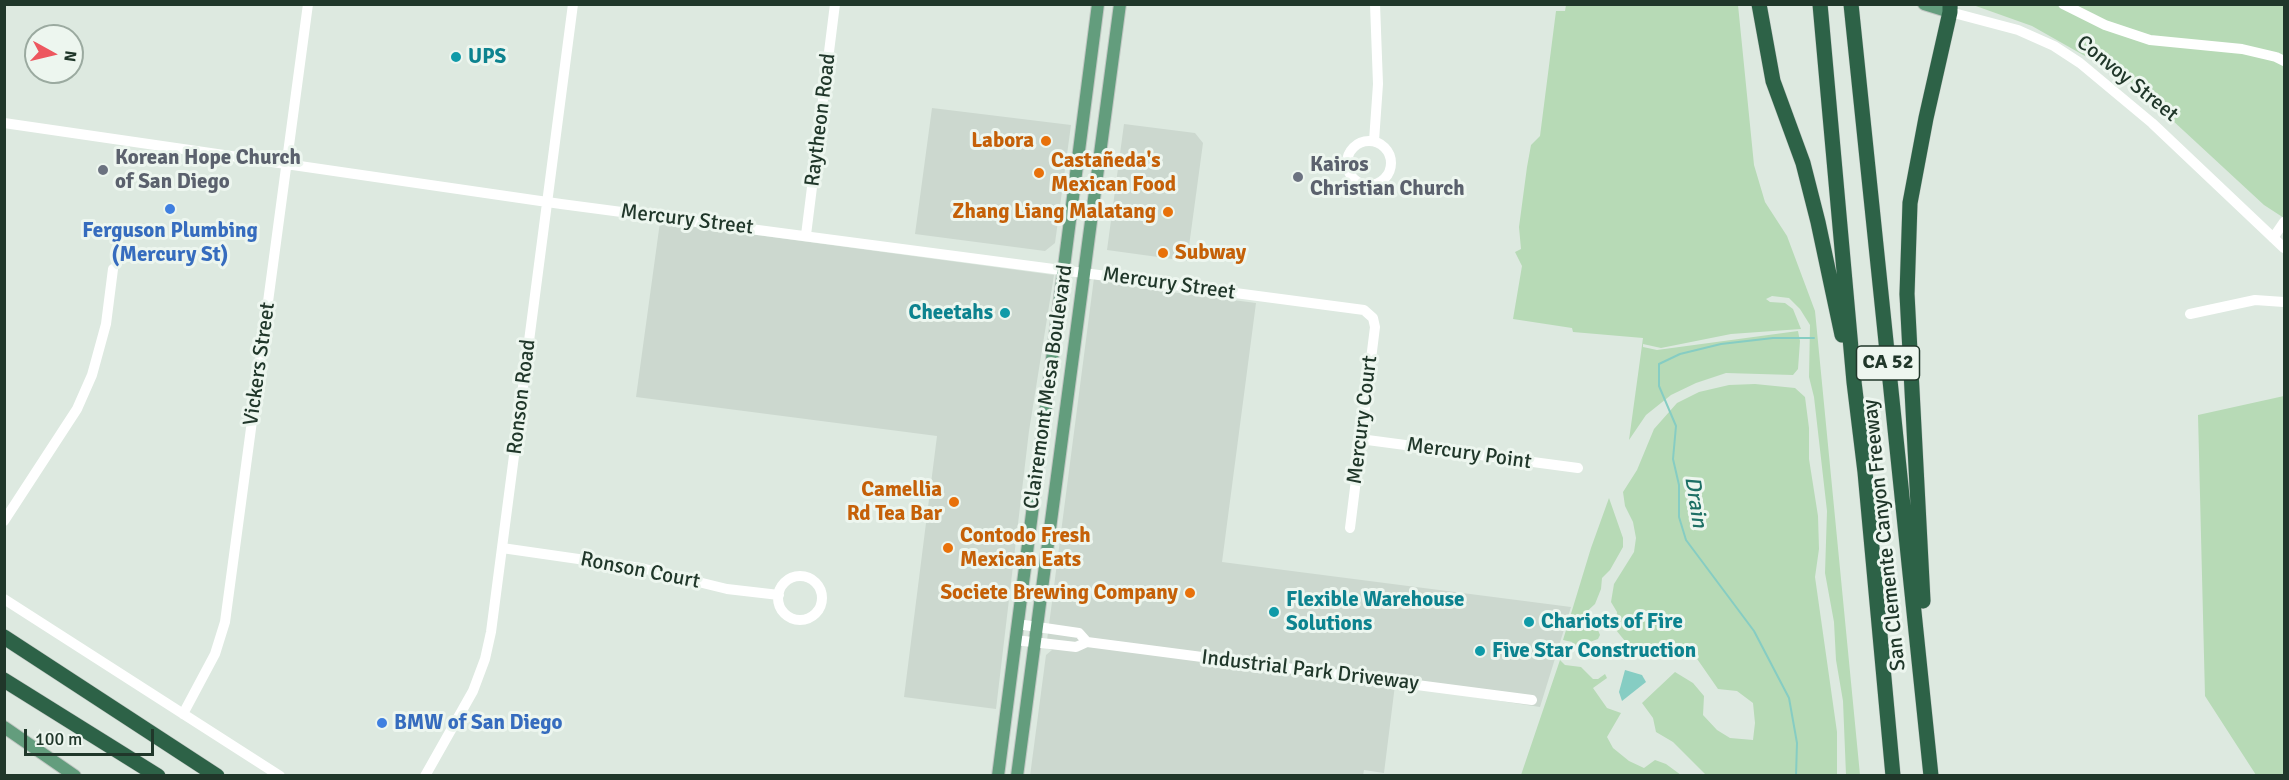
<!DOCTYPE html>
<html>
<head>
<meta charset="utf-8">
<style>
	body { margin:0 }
	#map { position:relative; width:2289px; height:780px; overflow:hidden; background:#dde9e0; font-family:Signika,sans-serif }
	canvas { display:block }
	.frame { position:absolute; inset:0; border:6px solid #20372a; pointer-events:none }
	.north { position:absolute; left:24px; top:24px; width:60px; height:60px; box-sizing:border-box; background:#edf6ef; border:2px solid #9baaa0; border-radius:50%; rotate:98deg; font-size:16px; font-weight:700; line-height:24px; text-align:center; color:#20372a }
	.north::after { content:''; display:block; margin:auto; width:21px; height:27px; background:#ed575f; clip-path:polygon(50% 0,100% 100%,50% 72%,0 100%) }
	.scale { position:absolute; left:24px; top:729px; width:130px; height:27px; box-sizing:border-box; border:3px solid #20372a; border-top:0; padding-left:8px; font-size:18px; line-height:21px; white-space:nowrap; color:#20372a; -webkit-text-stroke:4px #edf6ef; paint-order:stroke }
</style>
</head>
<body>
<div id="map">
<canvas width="2289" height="780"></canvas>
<div class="frame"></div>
<div class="north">N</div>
<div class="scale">100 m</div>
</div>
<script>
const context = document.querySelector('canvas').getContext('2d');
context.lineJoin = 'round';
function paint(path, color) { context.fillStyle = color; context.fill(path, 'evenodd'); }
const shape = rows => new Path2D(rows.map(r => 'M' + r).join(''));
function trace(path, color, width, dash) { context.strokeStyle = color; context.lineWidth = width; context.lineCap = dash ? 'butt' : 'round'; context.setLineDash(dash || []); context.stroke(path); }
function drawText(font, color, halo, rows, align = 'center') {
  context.font = font + ' Signika,sans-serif'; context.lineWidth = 6; context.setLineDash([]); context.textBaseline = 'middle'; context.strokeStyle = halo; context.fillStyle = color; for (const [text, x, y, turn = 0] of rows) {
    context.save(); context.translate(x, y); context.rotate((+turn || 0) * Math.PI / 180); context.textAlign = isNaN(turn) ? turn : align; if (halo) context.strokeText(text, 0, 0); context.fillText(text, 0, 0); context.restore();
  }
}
paint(shape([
	[932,108,1071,125,1055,243,1045,251,915,234],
	[1124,124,1195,133,1203,143,1187,261,1107,250],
	[660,222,1054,275,1029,431,996,709,904,697,937,436,636,397],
	[1094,278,1148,289,1256,303,1222,562,1571,607,1540,707,1395,685,1384,773,1364,770,1363,776,1030,776,1046,655,1052,650,1046,648]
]), '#ccd8cf');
paint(shape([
	[1566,5,1738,5,1754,165,1765,202,1787,236,1815,311,1860,775,1846,775,1843,701,1836,660,1834,622,1825,573,1827,511,1814,397,1809,377,1810,325,1800,309,1789,298,1772,296,1766,299,1770,302,1785,303,1793,309,1801,329,1731,334,1661,348,1643,344,1643,347,1657,350,1798,331,1800,341,1798,369,1793,375,1726,373,1696,383,1671,395,1646,415,1629,440,1643,338,1573,332,1572,328,1513,319,1522,266,1515,252,1521,249,1519,227,1527,167,1531,145,1540,136,1556,11,1565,11],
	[1973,5,2284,5,2284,218,2264,205,2131,82,2032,26],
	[1755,384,1795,388,1805,397,1809,428,1809,459,1818,516,1819,549,1815,577,1837,732,1837,775,1706,775,1673,742,1656,732,1653,718,1642,703,1675,672,1693,683,1704,696,1703,715,1717,730,1730,738,1753,740,1755,723,1753,703,1737,691,1718,689,1693,653,1677,643,1646,647,1629,646,1616,630,1617,612,1611,602,1614,584,1634,552,1636,538,1633,522,1625,506,1623,492,1637,470,1654,429,1677,403,1699,392,1729,385],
	[2284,396,2284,775,2256,775,2205,696,2198,415],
	[1609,498,1623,538,1623,547,1610,570,1602,578,1601,589,1595,604,1582,616,1585,621,1598,630,1600,635,1598,639,1576,647,1572,642,1563,640,1591,548],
	[1560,660,1565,665,1581,667,1593,679,1598,679,1605,674,1607,678,1593,688,1607,708,1621,713,1607,737,1613,748,1629,761,1644,768,1655,760,1666,764,1681,775,1521,775]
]), '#b7dab6');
paint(shape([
	[1625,670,1642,675,1646,682,1622,701,1619,692]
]), '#86cdc3');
trace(shape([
	[1796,776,1797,743,1789,698,1754,631,1686,540,1679,517,1679,485,1673,459,1676,426,1659,386,1659,364,1680,354,1721,344,1773,338,1814,338]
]), '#86cdc3', 2);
const major = shape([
	[1924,4,1950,12],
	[4,727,75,776],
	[998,776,1098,4],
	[1017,776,1120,4]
]);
const highway = shape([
	[1759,4,1773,81,1803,163,1818,222,1842,335],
	[1820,4,1854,382,1865,472,1893,776],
	[1851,4,1931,776],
	[1923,601,1907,294,1910,203,1926,118,1950,12,1950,4],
	[4,637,217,776],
	[4,680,158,776]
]);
trace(major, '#c1c7c3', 14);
trace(highway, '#c1c7c3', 16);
trace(shape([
	[2063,4,2105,25,2150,40,2242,49,2276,57,2284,61],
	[1950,12,2018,30,2054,46,2080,63,2152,123,2284,248],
	[4,123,561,204,1364,310,1373,318,1375,327,1350,528],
	'1347 163a22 22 0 1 1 44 0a22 22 0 1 1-44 0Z',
	[1374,141,1378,84,1375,4],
	[806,235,835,4],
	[2273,238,2284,222],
	[2190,314,2255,300,2284,302],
	[1360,439,1578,468],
	[4,521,77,409,92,375,106,324,113,269],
	[502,548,641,568,727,589,779,595],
	'778 598a22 22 0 1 1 44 0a22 22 0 1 1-44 0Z',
	[4,599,280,776],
	[1017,624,1079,633,1087,642],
	[1015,640,1076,647,1087,642,1532,700],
	[183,714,215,654,225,622,308,4],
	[425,776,473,691,485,659,491,632,573,4]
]), '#fff', 10);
trace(major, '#639d7d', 12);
trace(highway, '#2d6247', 15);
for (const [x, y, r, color] of [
	[456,57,6,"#0f9aa8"],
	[1046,141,6,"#e8710a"],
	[103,170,6,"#6b7280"],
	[1039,173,6,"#e8710a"],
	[1298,177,6,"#6b7280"],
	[170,209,6,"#3f7fe0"],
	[1168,212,6,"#e8710a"],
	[1163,253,6,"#e8710a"],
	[1005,313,6,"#0f9aa8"],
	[954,502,6,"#e8710a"],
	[948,548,6,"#e8710a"],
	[1190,593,6,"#e8710a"],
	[1274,612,6,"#0f9aa8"],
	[1529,622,6,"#0f9aa8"],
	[1480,651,6,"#0f9aa8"],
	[382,723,6,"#3f7fe0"]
]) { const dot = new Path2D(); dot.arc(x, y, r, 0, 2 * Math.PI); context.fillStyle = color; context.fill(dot); trace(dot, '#edf6ef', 2); }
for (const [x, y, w] of [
	[1888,363,63]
]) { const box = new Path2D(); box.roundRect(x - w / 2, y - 17, w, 34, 4.5); context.fillStyle = '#edf6ef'; context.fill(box); trace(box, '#20372a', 1.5); }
drawText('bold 20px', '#20372a', null, [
	["CA 52",1888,363]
]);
drawText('bold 21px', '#0d838f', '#edf6ef', [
	["UPS",468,57],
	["Cheetahs",993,313,"right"],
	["Flexible Warehouse",1286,600],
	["Solutions",1286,624],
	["Chariots of Fire",1541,622],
	["Five Star Construction",1492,651]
], 'left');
drawText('21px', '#20372a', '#edf6ef', [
	["Convoy Street",2127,79,39],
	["Raytheon Road",821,120,-83],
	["Mercury Street",687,220,7],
	["Mercury Street",1169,284,8],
	["Vickers Street",260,364,-82],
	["Clairemont Mesa Boulevard",1049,387,-82],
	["Ronson Road",522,397,-83],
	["Mercury Court",1363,420,-83],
	["Mercury Point",1469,454,8],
	["San Clemente Canyon Freeway",1885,535,-96],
	["Ronson Court",640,571,11],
	["Industrial Park Driveway",1310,671,7]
]);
drawText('bold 21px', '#c56008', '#edf6ef', [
	["Labora",1034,141],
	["Castañeda's",1051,161,"left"],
	["Mexican Food",1051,185,"left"],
	["Zhang Liang Malatang",1156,212],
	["Subway",1175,253,"left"],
	["Camellia",942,490],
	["Rd Tea Bar",942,514],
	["Contodo Fresh",960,536,"left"],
	["Mexican Eats",960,560,"left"],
	["Societe Brewing Company",1178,593]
], 'right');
drawText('bold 21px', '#5b616d', '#edf6ef', [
	["Korean Hope Church",115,158],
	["of San Diego",115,182],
	["Kairos",1310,165],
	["Christian Church",1310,189]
], 'left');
drawText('bold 21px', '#366cbe', '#edf6ef', [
	["Ferguson Plumbing",170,231],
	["(Mercury St)",170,255],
	["BMW of San Diego",394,723,"left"]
]);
drawText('italic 22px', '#1d7065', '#edf6ef', [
	["Drain",1695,502,81]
]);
</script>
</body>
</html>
